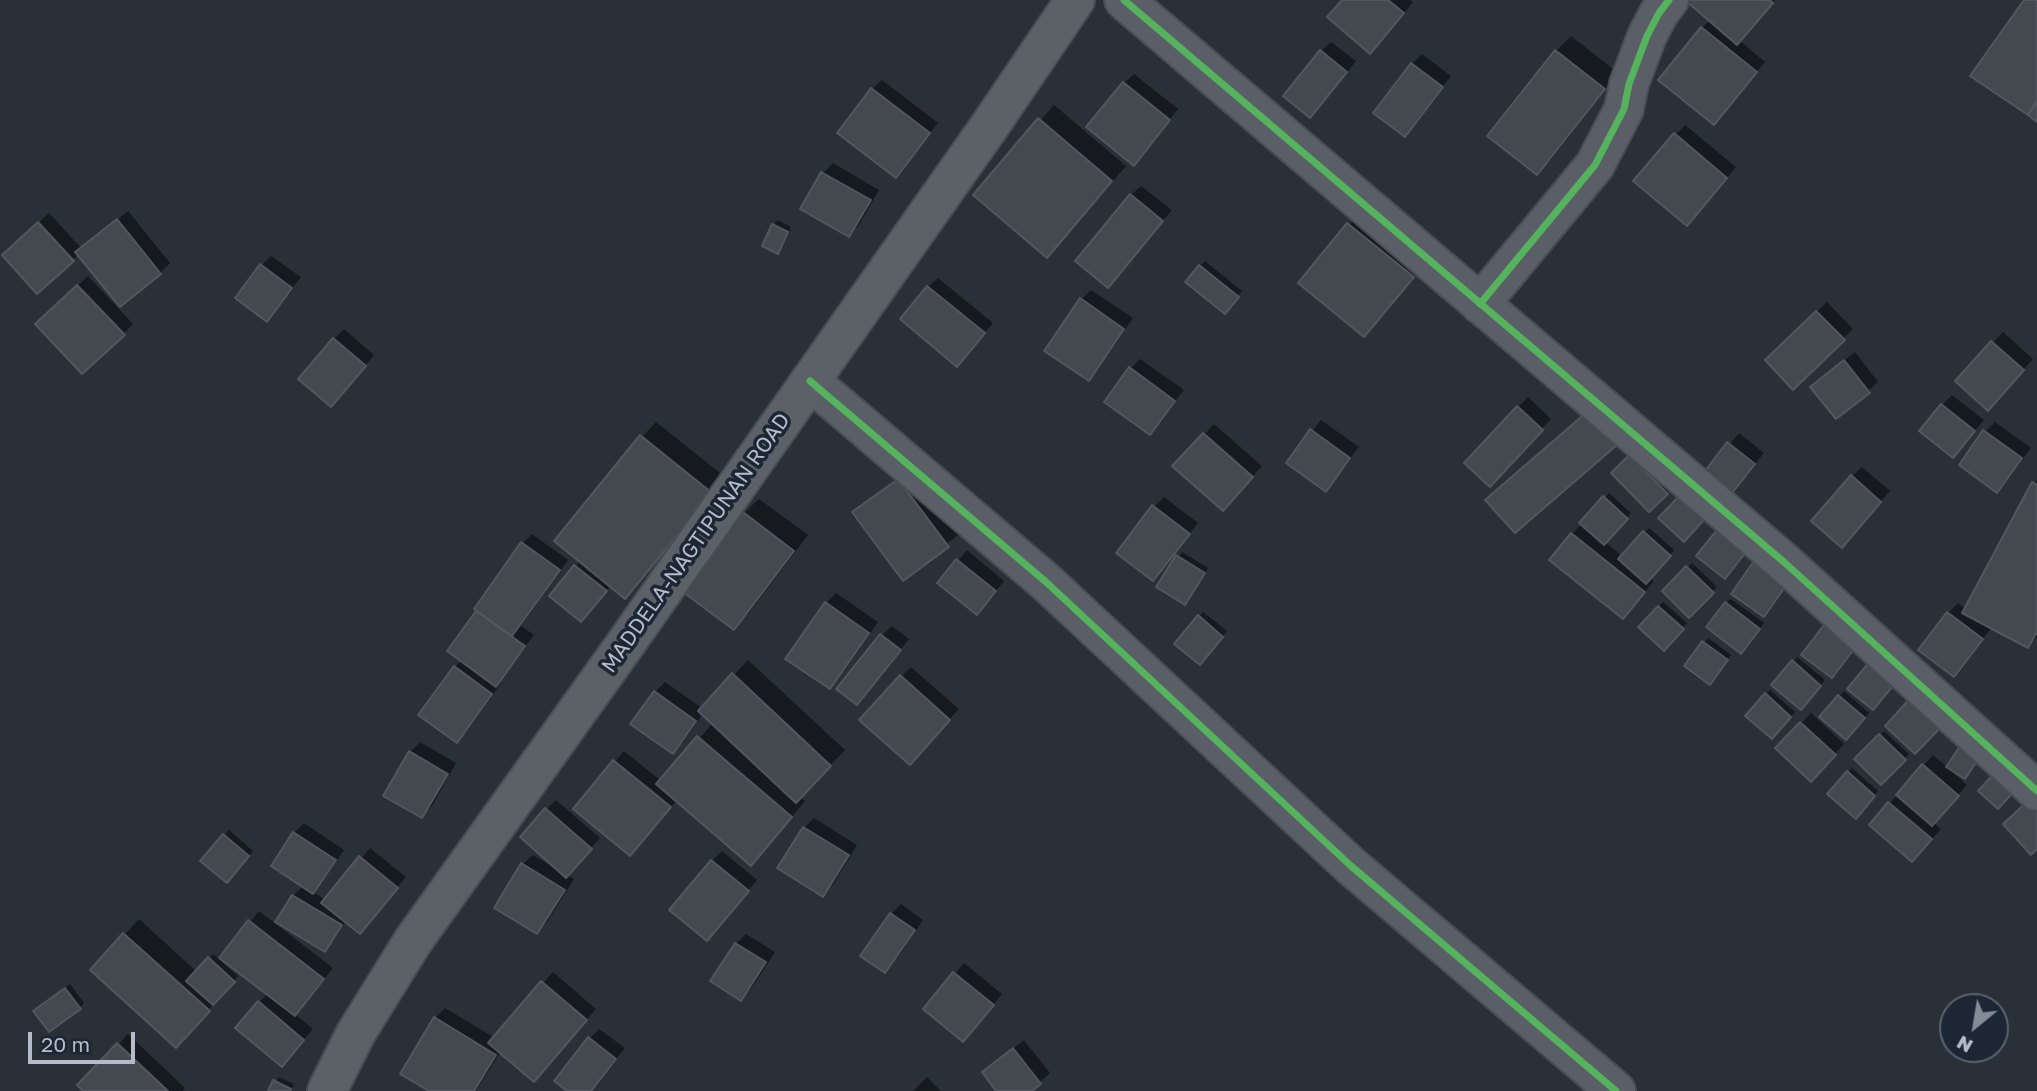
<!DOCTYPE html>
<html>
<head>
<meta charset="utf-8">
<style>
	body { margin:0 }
	#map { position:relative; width:2037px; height:1091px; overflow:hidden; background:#2a3038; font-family:"Golos Text",sans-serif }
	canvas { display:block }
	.north { position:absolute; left:1939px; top:993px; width:70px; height:70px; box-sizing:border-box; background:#1d2633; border:2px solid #59626f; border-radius:50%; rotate:210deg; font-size:19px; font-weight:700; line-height:28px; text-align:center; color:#b4bcc9 }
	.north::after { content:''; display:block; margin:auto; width:24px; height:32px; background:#848b96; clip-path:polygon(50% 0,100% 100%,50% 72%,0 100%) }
	.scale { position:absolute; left:28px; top:1032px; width:107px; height:32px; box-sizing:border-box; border:4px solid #b4bcc9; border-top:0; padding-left:9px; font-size:21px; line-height:24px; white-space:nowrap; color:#b4bcc9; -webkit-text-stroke:5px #1d2633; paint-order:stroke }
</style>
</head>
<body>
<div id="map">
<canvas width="2037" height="1091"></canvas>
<div class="north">N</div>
<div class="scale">20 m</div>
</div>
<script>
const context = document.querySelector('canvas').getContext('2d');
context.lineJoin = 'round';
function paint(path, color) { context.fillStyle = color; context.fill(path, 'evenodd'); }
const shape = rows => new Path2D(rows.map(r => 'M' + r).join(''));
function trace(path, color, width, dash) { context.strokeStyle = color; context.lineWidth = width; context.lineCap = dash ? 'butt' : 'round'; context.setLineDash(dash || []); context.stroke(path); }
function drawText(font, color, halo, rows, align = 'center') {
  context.font = font + ' "Golos Text",sans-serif'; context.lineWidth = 7; context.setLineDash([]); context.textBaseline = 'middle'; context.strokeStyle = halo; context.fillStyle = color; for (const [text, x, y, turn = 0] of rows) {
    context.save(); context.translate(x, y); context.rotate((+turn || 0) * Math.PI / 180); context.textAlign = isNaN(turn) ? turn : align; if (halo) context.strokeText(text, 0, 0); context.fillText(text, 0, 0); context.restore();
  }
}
paint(shape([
	[1344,0,1410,0,1413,2,1380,42],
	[1688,0,1775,0,1739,40,1765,62,1723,113,1702,28,1710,20],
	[1571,36,1618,73,1552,158,1537,173,1490,136,1556,51],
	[1331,42,1356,61,1320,106,1321,51],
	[1422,54,1451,76,1405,135,1412,64],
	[1134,74,1178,109,1143,153,1124,83],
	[882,80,938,123,896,176,872,89],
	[1054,105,1126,166,1061,241,975,195],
	[1685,125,1736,167,1697,214,1675,135],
	[833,163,879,190,859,225,849,235,823,173],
	[1141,186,1172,210,1108,286,1131,195],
	[1363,209,1427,261,1364,335,1300,283],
	[128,211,170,263,160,273,79,254,37,292,14,246,49,213,81,248],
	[778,220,791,227,782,247,778,252,773,225],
	[271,256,301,277,267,320,261,266],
	[1205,261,1242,291,1229,307,1200,266],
	[88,276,133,324,123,334,38,324],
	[938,278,993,323,967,354,928,287],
	[1091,290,1133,318,1098,369,1088,379,1081,300],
	[1827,302,1853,329,1793,387,1767,360],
	[344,329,374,355,341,395,334,339],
	[2003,332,2033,359,1998,398,1958,381],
	[1855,352,1878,382,1868,391,1822,377],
	[1140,359,1184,390,1150,433,1130,369],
	[1952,395,1984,420,1962,446,1942,405],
	[1528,397,1551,419,1499,474,1518,407],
	[1321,420,1359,447,1326,489,1288,462],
	[656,422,725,477,640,581,625,596,611,585,591,610,551,596,581,560,642,437],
	[1995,422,2031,448,1997,491,1985,432],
	[1214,424,1262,466,1233,499,1175,466],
	[1739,433,1764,453,1729,495,1704,475],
	[1635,452,1671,489,1650,509,1614,473],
	[1862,467,1890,491,1851,535,1852,476],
	[908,470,958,535,904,578,855,512],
	[2037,480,2037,637,2028,646,1992,627,1954,675,1948,613,1958,603,1966,609],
	[1609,493,1631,513,1605,542,1622,556,1649,528,1674,550,1650,578,1654,581,1623,617,1572,534],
	[1164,497,1198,523,1153,579,1154,507],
	[759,499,808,535,749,613,734,628,744,513],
	[532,534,568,560,521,626,534,635,498,682,501,683,467,731,457,741,455,667,462,660,449,651,522,544],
	[967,550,1004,581,986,603,940,583],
	[1182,552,1208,568,1189,599,1178,557],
	[1692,563,1717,587,1689,616,1664,591],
	[836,593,878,622,839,677,829,687,826,603],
	[1731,599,1764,623,1746,647,1726,603],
	[1663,602,1687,623,1664,648,1640,627],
	[1203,612,1227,631,1204,658,1199,616],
	[892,626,909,639,866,693,882,635],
	[1708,638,1731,655,1714,678,1687,666],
	[1797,657,1825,680,1805,703,1793,662],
	[748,660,845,750,800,797,805,801,765,849,677,800,640,844,575,809,624,751,661,781,713,723,703,713,683,742,673,752,655,692,665,682,702,708],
	[911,667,959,709,919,753,901,677],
	[1770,690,1795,712,1772,737,1766,695],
	[1844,691,1869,713,1846,737,1822,717],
	[1811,713,1844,744,1821,769,1777,748],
	[1884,731,1909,754,1881,782,1857,759],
	[420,742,456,763,432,806,422,816,410,752],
	[1933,755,1947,767,1951,768,1950,770,1967,785,1934,823,1941,829,1922,850,1871,824],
	[1852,768,1878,791,1860,812,1848,773],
	[556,800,600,838,567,875,574,879,547,922,537,932,523,864,533,855,553,867,555,866,546,810],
	[814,818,857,845,833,885,823,895,804,828],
	[304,823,344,850,322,882,313,892,326,900,370,848,406,877,360,932,346,921,334,940,325,950,293,896,303,886,294,833],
	[229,830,253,851,231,876,203,861],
	[722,851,757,880,717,928,712,861],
	[901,904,923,920,895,961,885,971,863,955,891,914],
	[259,911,333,968,295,1014,313,1029,291,1055,259,1002,268,993,224,960,222,962,238,976,190,1031,92,970,139,919,197,972,213,954,220,960],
	[746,934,775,952,751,989,741,999,736,944],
	[964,963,1002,994,973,1029,926,1009],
	[553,972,596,1009,544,1070,501,1051,476,1091,432,1091,435,1018,445,1008,495,1038],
	[70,984,84,1003,80,1008,40,1007],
	[599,1029,625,1048,591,1091,570,1091,590,1038],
	[128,1034,185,1088,182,1091,86,1091,80,1085],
	[1024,1040,1050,1073,1029,1091,998,1091,984,1072],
	[279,1077,294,1084,291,1091,270,1091],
	[927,1077,941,1091,913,1091]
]), '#0007');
const building = shape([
	[1342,0,1388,0,1404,13,1370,54,1327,17,1342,0],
	[1685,0,1770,0,1773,3,1737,45,1685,0],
	[2024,0,2037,0,2037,100,2028,115,1970,76,2024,0],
	[1701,27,1757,72,1714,125,1658,80,1701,27],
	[1320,50,1347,72,1310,118,1283,96,1320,50],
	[1555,50,1605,89,1537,175,1487,136,1555,50],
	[1411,63,1443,87,1405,137,1373,113,1411,63],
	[1123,82,1170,120,1134,166,1086,127,1123,82],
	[871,88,930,133,896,178,837,133,871,88],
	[2037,103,2037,122,2028,115,2037,103],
	[1038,118,1112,181,1047,258,973,195,1038,118],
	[1674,133,1727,178,1687,226,1633,181,1674,133],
	[821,172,871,200,849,237,800,209,821,172],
	[1130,194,1163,221,1108,288,1075,261,1130,194],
	[117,219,161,274,120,307,75,252,117,219],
	[38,222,74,261,37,294,2,255,38,222],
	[1347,223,1414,277,1364,337,1298,283,1347,223],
	[772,224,788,232,778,254,762,246,772,224],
	[260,264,292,288,267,322,235,298,260,264],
	[1199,265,1239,297,1225,314,1185,282,1199,265],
	[77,285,125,335,82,374,35,324,77,285],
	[927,286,985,333,957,367,900,319,927,286],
	[1080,298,1124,329,1089,381,1044,351,1080,298],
	[1816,311,1845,340,1793,390,1765,360,1816,311],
	[333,338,366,366,331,407,298,379,333,338],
	[1991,341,2024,370,1988,411,1955,381,1991,341],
	[1844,360,1870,393,1836,419,1810,387,1844,360],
	[1129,367,1175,401,1150,435,1104,402,1129,367],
	[1941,404,1975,431,1953,458,1919,431,1941,404],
	[1517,406,1543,430,1490,487,1464,463,1517,406],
	[1588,411,1617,445,1515,533,1485,500,1588,411],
	[1310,429,1350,458,1326,492,1286,463,1310,429],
	[1983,430,2022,458,1997,493,1959,465,1983,430],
	[1203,433,1253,477,1223,511,1172,466,1203,433],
	[640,435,712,493,625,599,554,541,640,435],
	[1727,442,1755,464,1729,497,1702,475,1727,442],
	[1629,455,1668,494,1649,512,1611,473,1629,455],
	[1851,475,1881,502,1842,548,1811,521,1851,475],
	[898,479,949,547,903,581,852,512,898,479],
	[2032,482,2037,485,2037,632,2028,648,1962,613,2032,482],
	[1685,490,1710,513,1684,542,1658,518,1685,490],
	[1603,496,1628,519,1604,545,1579,523,1603,496],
	[1152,505,1190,534,1153,581,1116,553,1152,505],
	[743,512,794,551,734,630,683,592,743,512],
	[1717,530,1746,552,1725,579,1696,556,1717,530],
	[1643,531,1671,556,1646,584,1618,559,1643,531],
	[1571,533,1645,592,1623,619,1549,560,1571,533],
	[521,542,560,570,512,636,474,609,521,542],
	[1176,555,1205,573,1185,605,1156,587,1176,555],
	[1756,558,1789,581,1764,617,1731,594,1756,558],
	[956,559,996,591,977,615,937,583,956,559],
	[574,565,607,591,581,622,549,596,574,565],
	[1686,566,1714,593,1689,618,1662,591,1686,566],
	[825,602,869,633,830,689,785,659,825,602],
	[1725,602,1760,629,1741,654,1706,627,1725,602],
	[1658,606,1684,629,1664,651,1638,627,1658,606],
	[476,611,525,646,496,687,447,651,476,611],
	[1947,612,1983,639,1954,677,1918,650,1947,612],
	[1198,615,1223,637,1200,665,1174,644,1198,615],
	[1830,617,1861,640,1832,678,1801,655,1830,617],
	[880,634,901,650,857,705,836,689,880,634],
	[1702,641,1728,660,1710,685,1684,666,1702,641],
	[1792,660,1821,686,1801,710,1771,685,1792,660],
	[1871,660,1897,681,1873,710,1847,689,1871,660],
	[454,666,492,694,457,743,418,715,454,666],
	[732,673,831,766,796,803,698,711,732,673],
	[900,675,950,720,910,765,859,720,900,675],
	[654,691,696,721,673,754,630,724,654,691],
	[1765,693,1791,717,1772,739,1745,716,1765,693],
	[1915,693,1946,722,1915,754,1885,726,1915,693],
	[1838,695,1865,718,1846,740,1819,717,1838,695],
	[1800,722,1836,755,1811,782,1775,748,1800,722],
	[1879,734,1906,760,1881,785,1854,759,1879,734],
	[697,736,792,817,751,866,656,784,697,736],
	[1966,737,1985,749,1965,779,1946,767,1966,737],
	[409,751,448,774,422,818,383,796,409,751],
	[613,760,671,807,630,856,573,809,613,760],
	[1922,764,1959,796,1932,826,1896,795,1922,764],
	[1997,770,2017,788,1998,809,1978,791,1997,770],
	[1847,771,1875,796,1856,819,1827,794,1847,771],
	[2030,799,2037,807,2037,849,2031,855,2003,824,2030,799],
	[1888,802,1932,839,1912,862,1869,825,1888,802],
	[545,808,592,849,566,878,520,837,545,808],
	[803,827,849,855,823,897,777,868,803,827],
	[293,832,336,860,313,894,271,866,293,832],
	[223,834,249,856,227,883,200,861,223,834],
	[359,856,398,888,360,934,321,903,359,856],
	[711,860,749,891,707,941,669,910,711,860],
	[521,863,565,890,537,934,494,908,521,863],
	[292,895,342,925,325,952,275,922,292,895],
	[890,913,915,930,885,973,860,956,890,913],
	[248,920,324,979,295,1016,219,958,248,920],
	[123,933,210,1011,176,1048,90,970,123,933],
	[735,943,766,962,741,1001,710,981,735,943],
	[208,957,235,982,213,1005,186,981,208,957],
	[953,972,994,1005,963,1042,923,1009,953,972],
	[541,981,587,1020,534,1082,488,1043,541,981],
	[65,988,81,1009,49,1032,33,1011,65,988],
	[258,1001,304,1040,282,1067,235,1028,258,1001],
	[434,1017,496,1055,474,1091,429,1091,400,1074,434,1017],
	[588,1037,616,1059,591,1091,567,1091,554,1081,588,1037],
	[117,1043,168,1091,83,1091,77,1085,117,1043],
	[1013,1048,1041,1084,1032,1091,996,1091,982,1072,1013,1048],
	[273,1080,291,1089,290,1091,268,1091,273,1080]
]);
paint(building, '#444950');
trace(building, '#52575f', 2);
const minor = shape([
	[1124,0,1785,563,2037,791],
	[1480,304,1595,165,1624,109,1629,84,1647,36,1659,13,1669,0],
	[810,381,1046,582,1351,866,1616,1091]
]);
const major = shape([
	[327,1091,356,1033,413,941,624,646,991,124,1075,0]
]);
trace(minor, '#484c53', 42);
trace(major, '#484c55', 42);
trace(minor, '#5a5e66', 38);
trace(major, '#5c6168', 38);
trace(shape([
	[1124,0,1785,563,2037,791],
	[1480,304,1595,165,1624,109,1629,84,1647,36,1659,13,1669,0],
	[810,381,1046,582,1351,866,1616,1091]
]), '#56b35d', 7);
drawText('21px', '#b4bcc9', '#1d2633', [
	["MADDELA-NAGTIPUNAN ROAD",696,543,-55]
]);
</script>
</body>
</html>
